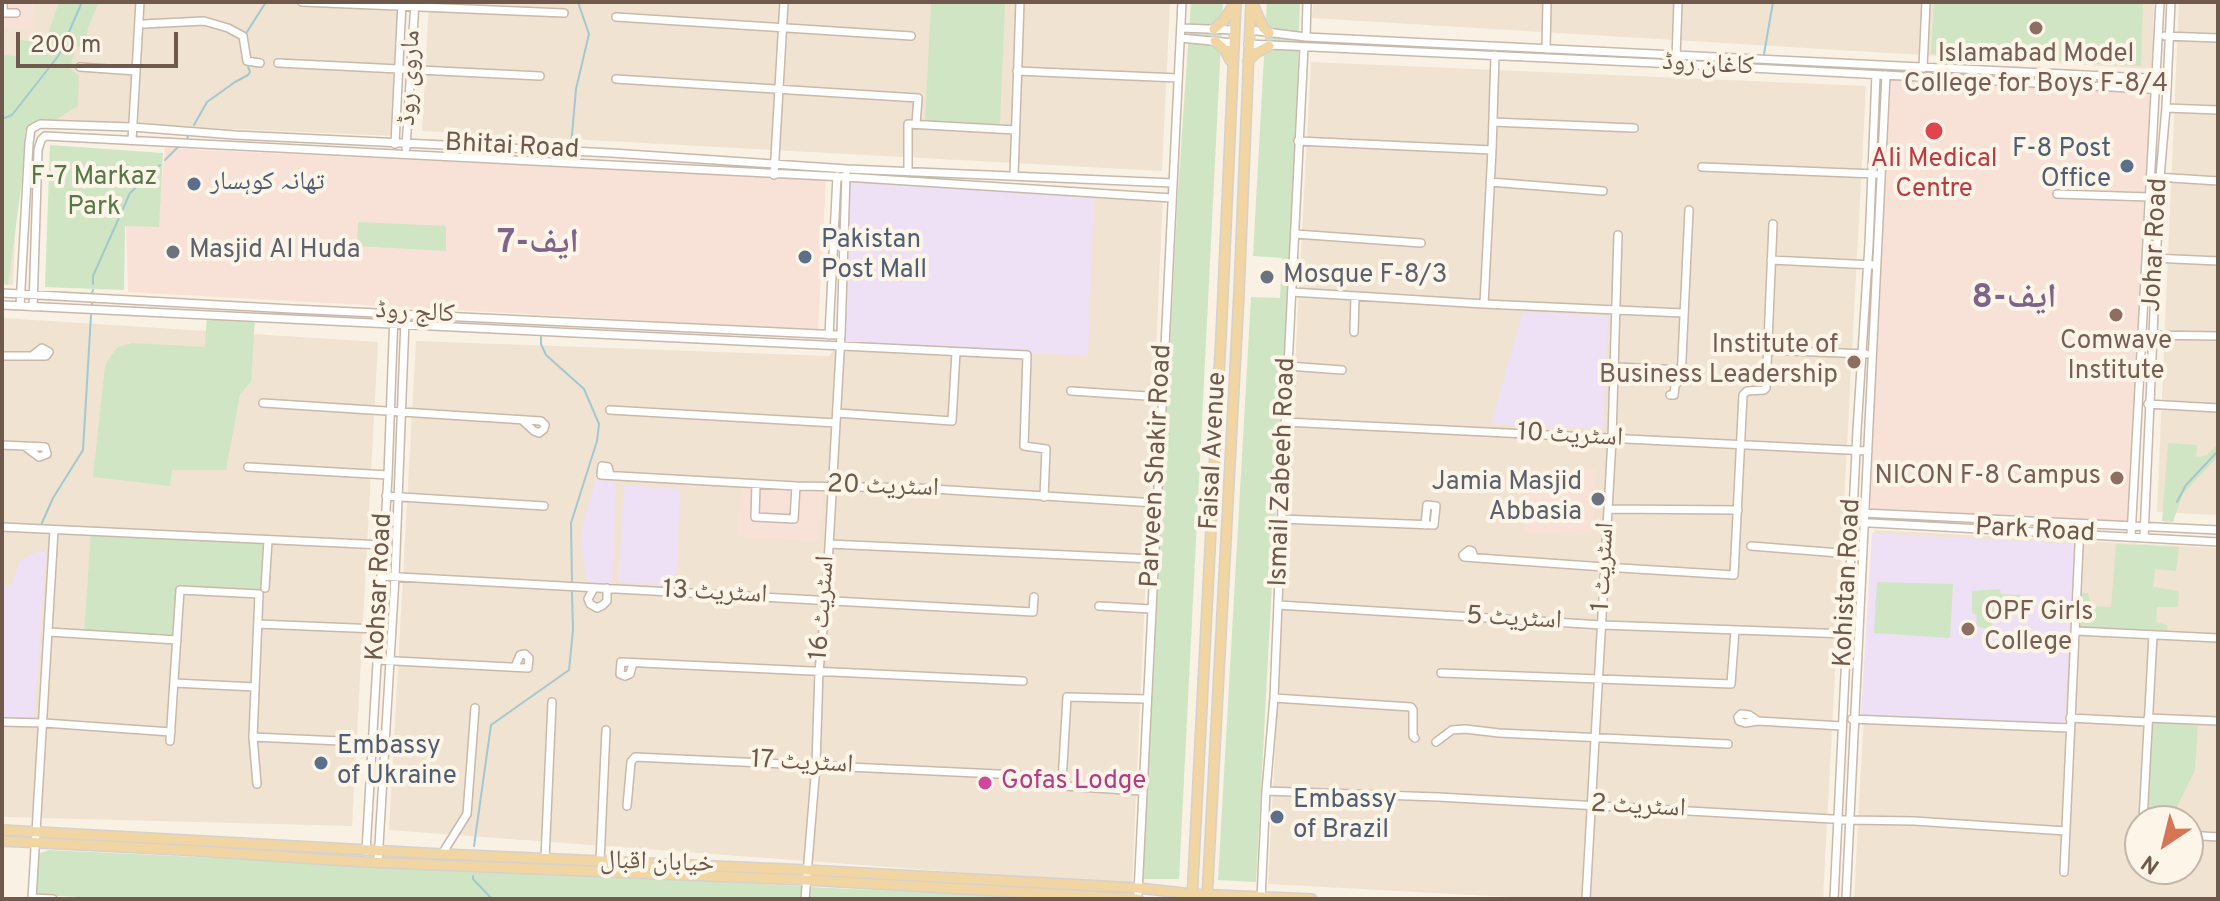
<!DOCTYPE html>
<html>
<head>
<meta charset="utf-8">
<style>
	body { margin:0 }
	#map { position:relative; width:2220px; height:901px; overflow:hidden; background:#f9f1e3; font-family:Overpass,sans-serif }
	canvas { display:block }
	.frame { position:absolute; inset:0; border:4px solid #6e594c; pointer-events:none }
	.north { position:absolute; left:2124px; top:805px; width:80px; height:80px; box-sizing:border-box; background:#fdf5e8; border:2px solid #c4b7aa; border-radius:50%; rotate:215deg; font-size:22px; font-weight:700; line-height:32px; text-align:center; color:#6e594c }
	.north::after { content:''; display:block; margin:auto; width:28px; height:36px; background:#d67555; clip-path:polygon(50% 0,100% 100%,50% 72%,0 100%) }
	.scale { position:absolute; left:16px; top:32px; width:162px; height:36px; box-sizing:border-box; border:4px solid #6e594c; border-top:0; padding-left:10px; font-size:24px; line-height:28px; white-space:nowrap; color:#6e594c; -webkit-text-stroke:6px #fdf5e8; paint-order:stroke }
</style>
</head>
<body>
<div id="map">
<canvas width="2220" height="901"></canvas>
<div class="frame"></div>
<div class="north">N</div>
<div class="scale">200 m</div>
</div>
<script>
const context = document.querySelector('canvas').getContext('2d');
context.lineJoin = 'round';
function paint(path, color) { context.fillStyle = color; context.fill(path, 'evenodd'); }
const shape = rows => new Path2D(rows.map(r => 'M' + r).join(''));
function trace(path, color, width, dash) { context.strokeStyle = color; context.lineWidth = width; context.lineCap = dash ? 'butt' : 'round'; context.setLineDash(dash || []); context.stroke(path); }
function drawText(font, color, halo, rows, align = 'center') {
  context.font = font + ' Overpass,"Noto Naskh Arabic",sans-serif'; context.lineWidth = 8; context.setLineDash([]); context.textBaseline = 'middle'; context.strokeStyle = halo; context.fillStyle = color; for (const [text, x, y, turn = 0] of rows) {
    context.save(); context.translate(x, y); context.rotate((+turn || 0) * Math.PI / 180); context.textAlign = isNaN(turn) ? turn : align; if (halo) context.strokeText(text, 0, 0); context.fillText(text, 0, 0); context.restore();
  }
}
paint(shape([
	[2,2,401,2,395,136,20,120,13,285,2,284],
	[429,2,1170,2,1162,171,422,131],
	[1313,2,2154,2,2152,69,1312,18],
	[2179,2,2218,2,2218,515,2157,512],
	[1311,62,1866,86,1823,899,1547,899,1268,884],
	[843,179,1163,194,1132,885,389,830,416,341,829,356,835,348],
	[2,318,378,342,352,826,2,817],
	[1874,530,2218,548,2218,899,1854,899],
	[2140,821,2188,821,2188,869,2140,869]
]), '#f0e3d2');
paint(shape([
	[2,2,35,2,33,30,2,28],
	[1886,75,2155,90,2132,526,1865,513],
	[165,148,826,180,818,330,128,292,126,224,157,227],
	[1527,468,1596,470,1592,534,1524,533],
	[742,482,823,486,819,542,737,536]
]), '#f8e2d8');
paint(shape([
	[844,182,1094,194,1088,356,837,342],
	[1523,312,1608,316,1603,429,1491,424],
	[596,480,616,482,612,584,587,583,582,552,581,530],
	[624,485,680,489,676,586,618,582],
	[1872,533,2075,544,2064,724,1861,715],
	[36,552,46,552,34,719,2,718,2,585,11,585,20,561]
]), '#eee0f5');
paint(shape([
	[59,2,99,2,88,28,85,46,76,47,70,68,79,76,78,106,50,123,34,123,25,130,22,180,8,285,2,284,2,55,16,56,18,40,45,42],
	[931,2,1005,2,1000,124,925,121],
	[1191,2,1223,2,1179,879,1143,879,1178,191],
	[1267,2,1300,2,1294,173,1256,882,1218,880,1251,297,1280,298,1282,258,1253,256],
	[1934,2,2143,2,2141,66,1931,54],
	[50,145,163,153,159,227,125,226,124,290,45,287],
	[358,222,446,226,446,251,357,246],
	[207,316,255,318,251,382,240,394,226,470,172,470,170,486,93,477,105,366,112,354,118,347,132,343,205,347],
	[2168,443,2197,445,2196,457,2207,455,2218,444,2218,456,2182,495,2173,522,2162,521],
	[91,531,268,541,265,588,259,594,180,590,177,640,84,635],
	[2116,544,2179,547,2176,571,2155,569,2153,587,2179,591,2178,607,2157,607,2156,622,2167,625,2168,634,2078,628,2081,593,2088,593,2092,606,2111,607],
	[1877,582,1953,584,1950,638,1874,633],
	[2000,589,2001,594,2021,595,2019,608,1994,606,1991,630,1976,626,1977,615,1972,613,1972,591],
	[2150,722,2198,725,2195,770,2170,821,2149,821],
	[49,850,801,886,801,899,124,899,37,895,38,854],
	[808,887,1070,899,807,899]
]), '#d0e5c3');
trace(shape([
	[245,35,266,2],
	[1764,54,1773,2],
	[2,119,12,115,59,55,82,2],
	[194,125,207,102,235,82,248,75,250,72,247,64],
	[187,139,188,136],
	[571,146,576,89,589,34,578,2],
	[165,160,178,147],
	[93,284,93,276,130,193,160,165],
	[92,293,93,290],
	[92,305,92,303],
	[541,337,541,344,546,355,584,389,599,424,597,441,571,523,572,582],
	[2177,502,2186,485,2218,451],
	[41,525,53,498,83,450,91,315],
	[474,846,491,725,569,670,573,630,572,592],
	[473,876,473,879,492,899]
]), '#a2c8d0', 2);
const minor = shape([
	[3,2,3,13,16,13],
	[302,2,564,13],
	[616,17,911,36],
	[144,24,204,21,228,28,243,36,247,61,260,63],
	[1181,28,1234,30],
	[1250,30,1306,37,2167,79],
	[2165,36,2218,38],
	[1306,37,1307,2],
	[1180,38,1233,43],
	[1248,44,1676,64,2167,90],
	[1546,49,1547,2],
	[1676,58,1678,2],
	[278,63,540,76],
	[80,67,136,71],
	[1923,68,1926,2],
	[1017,71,1178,78],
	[616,79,918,98,916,124],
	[2166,108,2218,110],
	[1493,122,1634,128],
	[132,140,140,2],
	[1298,141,1492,150],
	[395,144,402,2],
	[406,148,415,2],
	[1702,167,1875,174],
	[908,171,908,124,1015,130],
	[774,175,784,2],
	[1014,176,1020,2],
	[2156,177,2218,181],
	[1490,182,1603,191],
	[2057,194,2149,197],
	[1295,234,1421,243],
	[2152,258,2218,261],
	[1771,260,1873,265],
	[1292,292,1484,304,1683,313],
	[2,293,292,309,841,335],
	[1484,304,1492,150,1495,55],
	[2,305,1027,355,1024,446,1046,449,1044,497],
	[20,306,29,143,31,129,40,124,132,127,235,135,612,153,847,169,1173,183],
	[33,307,38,150,41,140,45,136,845,177,1172,198],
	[1354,332,1355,297],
	[829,335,837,176],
	[2148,335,2218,336],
	[1767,350,1866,354],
	[2,356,46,356,49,352,42,348,33,355],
	[1288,366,1342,370],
	[1615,367,1682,370],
	[1071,391,1162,397],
	[1670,395,1674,395,1675,385,1681,380,1689,210],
	[263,403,541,421,545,425,544,429,539,433,534,431,523,421],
	[2148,404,2218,408],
	[610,410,836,423],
	[837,413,952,421,956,352],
	[1285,422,1868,451],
	[2,445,45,447,47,454,39,457,27,448],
	[248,467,388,475],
	[610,475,608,467,602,466,601,475,796,486,917,488,1156,503],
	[756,484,755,517,794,519,796,486],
	[386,496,544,506],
	[1608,509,1738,510],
	[1863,513,2218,530],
	[1281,519,1434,525,1436,506,1427,505,1425,525],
	[1852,522,2218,542],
	[2,527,383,545],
	[2131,536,2160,2],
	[2144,537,2160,177,2166,108,2171,2],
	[829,544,1153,559],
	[1751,546,1852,554],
	[1474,557,1472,551,1469,550,1463,555,1464,557,1604,567,1734,575,1743,395,1747,391,1764,390,1766,388,1773,224],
	[381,576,1033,612,1034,597],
	[265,588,268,541],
	[594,588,588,599,590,604,597,608,603,605,607,601,607,588],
	[1278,605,1602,625,1847,634],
	[1099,606,1151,609],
	[258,624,378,629],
	[2076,631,2218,638],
	[49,632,177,640],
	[377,660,528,668,529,658,525,654,520,655,515,667],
	[633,663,630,674,625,676,620,674,621,662,1023,681],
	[1441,673,1731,684,1735,630],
	[174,683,255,687],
	[1274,698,1411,707,1413,710,1413,736,1415,738],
	[2070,718,2148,722],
	[2148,718,2218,721],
	[1852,719,2070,728],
	[1758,721,1749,715,1741,714,1738,717,1739,721,1745,723,1758,721,1842,726],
	[2,722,44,723,171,732],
	[253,737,384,743],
	[170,741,180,590,259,594,253,737,257,784],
	[1436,742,1452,730,1465,729,1499,733,1728,744],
	[1142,791,1064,786,1062,782,1067,697,1146,699],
	[1266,791,1438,797,1850,820,1914,821,2066,831],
	[627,806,631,762,635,757,1019,775],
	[2143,821,2153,635],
	[2188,835,2218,837],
	[366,851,388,475,394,313],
	[442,854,467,814,475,708],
	[545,859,552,702],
	[378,862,395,577,405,320],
	[600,862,606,730],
	[2064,872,2080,524],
	[1138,893,1182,2],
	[32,898,53,899],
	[32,899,54,530],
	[805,899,816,765,819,671,826,599,841,335,846,175],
	[1261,899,1266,791,1274,698,1288,366,1304,47],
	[1586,899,1612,439,1618,235],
	[1834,899,1857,430,1869,244,1876,75],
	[1846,899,1886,75]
]);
const major = shape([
	[1252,2,1263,27,1269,33],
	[1214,29,1224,20,1234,4],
	[1215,41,1225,50,1230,60],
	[1248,61,1256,53,1269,46],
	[2,830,442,854,807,870,1138,888,1192,894,1312,899],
	[2,841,182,850,365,862,806,880,1138,899],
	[1192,899,1222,316,1236,2],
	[1207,899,1239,293,1251,2]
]);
trace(minor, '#c8b9ab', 10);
trace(major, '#d6d1cd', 12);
trace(minor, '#fff', 7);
trace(major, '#f1d5a2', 9);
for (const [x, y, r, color] of [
	[2036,28,8,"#8d6e63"],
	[1934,131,10,"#e0444e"],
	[2127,166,8,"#5c6f8a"],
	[194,184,8,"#5c6f8a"],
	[173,252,8,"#6b7280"],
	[805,257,8,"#5c6f8a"],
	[1267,277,8,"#6b7280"],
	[2116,315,8,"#8d6e63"],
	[1854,362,8,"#8d6e63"],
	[2117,478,8,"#8d6e63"],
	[1598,499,8,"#6b7280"],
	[1968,629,8,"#8d6e63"],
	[321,763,8,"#5c6f8a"],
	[985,783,8,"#d1479c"],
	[1277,817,8,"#5c6f8a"]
]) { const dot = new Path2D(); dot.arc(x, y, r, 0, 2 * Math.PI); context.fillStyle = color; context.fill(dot); trace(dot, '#fdf5e8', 3); }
drawText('26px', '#785e54', '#fdf5e8', [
	["Islamabad Model",2036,56],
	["College for Boys F-8/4",2036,86],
	["Comwave",2116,343],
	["Institute",2116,373],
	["Institute of",1838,347,"right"],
	["Business Leadership",1838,377,"right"],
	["NICON F-8 Campus",2101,478,"right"],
	["OPF Girls",1984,614,"left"],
	["College",1984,644,"left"]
]);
drawText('26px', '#6e594c', '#fdf5e8', [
	["کاغان روڈ",1708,66,3],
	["ماروی روڈ",411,78,-87],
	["Bhitai Road",512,148,3],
	["Johar Road",2157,245,-87],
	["کالج روڈ",415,314,3],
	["اسٹریٹ 10",1570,437,3],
	["Faisal Avenue",1215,451,-87],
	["Parveen Shakir Road",1158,466,-87],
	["Ismail Zabeeh Road",1284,472,-88],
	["اسٹریٹ 20",883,488,2],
	["Park Road",2035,532,3],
	["اسٹریٹ 1",1605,567,-87],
	["Kohistan Road",1849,583,-87],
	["Kohsar Road",381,587,-87],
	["اسٹریٹ 13",715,594,3],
	["اسٹریٹ 16",824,608,-86],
	["اسٹریٹ 5",1514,620,3],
	["اسٹریٹ 17",802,764,3],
	["اسٹریٹ 2",1638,808,3],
	["خیابان اقبال",657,864,2]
]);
drawText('26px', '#4e5e75', '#fdf5e8', [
	["F-8 Post",2111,151,"right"],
	["Office",2111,181,"right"],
	["تھانہ کوہسار",210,184],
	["Pakistan",821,242],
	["Post Mall",821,272],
	["Embassy",337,748],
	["of Ukraine",337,778],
	["Embassy",1293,802],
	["of Brazil",1293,832]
], 'left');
drawText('26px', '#be3a42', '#fdf5e8', [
	["Ali Medical",1934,161],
	["Centre",1934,191]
]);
drawText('26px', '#557849', '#fdf5e8', [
	["F-7 Markaz",94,179],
	["Park",94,209]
]);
drawText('26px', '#5b616d', '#fdf5e8', [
	["Masjid Al Huda",189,252],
	["Mosque F-8/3",1283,277],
	["Jamia Masjid",1582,484,"right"],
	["Abbasia",1582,514,"right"]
], 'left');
drawText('26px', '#b23c85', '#fdf5e8', [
	["Gofas Lodge",1001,783]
], 'left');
drawText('bold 34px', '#7e648b', '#fdf5e8', [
	["ایف-7",538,245],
	["ایف-8",2014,300]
]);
</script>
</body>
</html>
